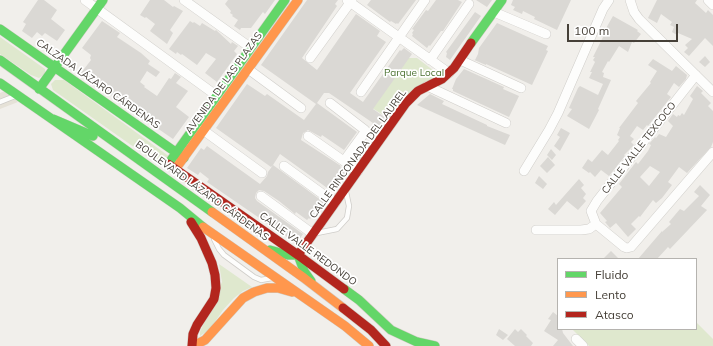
<!DOCTYPE html>
<html>
<head>
<meta charset="utf-8">
<style>
	body { margin:0 }
	#map { position:relative; width:713px; height:346px; overflow:hidden; background:#f1efeb; font-family:Mulish,sans-serif }
	canvas { display:block }
	.legend { position:absolute; left:557px; top:258px; width:140px; height:72px; box-sizing:border-box; background:#fff; border:1px solid #b5b3af; margin:0; padding:5px 7px; list-style:none; font-size:12px; color:#464038 }
	.legend li { display:flex; align-items:center; gap:8px; height:20px }
	.legend b { width:20px; border:1px solid #b5b3af }
	.scale { position:absolute; left:567px; top:24px; width:111px; height:18px; box-sizing:border-box; border:2px solid #464038; border-top:0; padding-left:5px; font-size:12px; line-height:14px; white-space:nowrap; color:#464038; -webkit-text-stroke:3px #fff; paint-order:stroke }
</style>
</head>
<body>
<div id="map">
<canvas width="713" height="346"></canvas>
<ul class="legend">
<li><b style="height:5px;background:#63d668"></b>Fluido</li>
<li><b style="height:5px;background:#ff974d"></b>Lento</li>
<li><b style="height:5px;background:#b3261e"></b>Atasco</li>
</ul>
<div class="scale">100 m</div>
</div>
<script>
const context = document.querySelector('canvas').getContext('2d');
context.lineJoin = 'round';
function paint(path, color) { context.fillStyle = color; context.fill(path, 'evenodd'); }
const shape = rows => new Path2D(rows.map(r => 'M' + r).join(''));
function trace(path, color, width, dash) { context.strokeStyle = color; context.lineWidth = width; context.lineCap = dash ? 'butt' : 'round'; context.setLineDash(dash || []); context.stroke(path); }
function drawText(font, color, halo, rows, align = 'center') {
  context.font = font + ' Mulish,sans-serif'; context.lineWidth = 3.5; context.setLineDash([]); context.textBaseline = 'middle'; context.strokeStyle = halo; context.fillStyle = color; for (const [text, x, y, turn = 0] of rows) {
    context.save(); context.translate(x, y); context.rotate((+turn || 0) * Math.PI / 180); context.textAlign = isNaN(turn) ? turn : align; if (halo) context.strokeText(text, 0, 0); context.fillText(text, 0, 0); context.restore();
  }
}
paint(shape([
	[5,91,18,102,0,109,0,93]
]), '#e6e2d8');
paint(shape([
	[0,37,45,69,45,74,39,78,31,75,0,54],
	[408,58,417,58,438,74,388,118,372,108],
	[55,80,64,80,170,157,163,166,158,164,53,90,51,84],
	[219,264,252,287,243,291,234,298,223,310,210,329,200,336,200,332,222,282],
	[696,322,713,339,713,346,589,346,573,330,696,329]
]), '#dfe8ce');
paint(shape([
	[38,0,44,0,57,10,51,19,65,30,57,41,45,33,42,36,37,32,32,38,22,31,26,24,23,22],
	[150,0,164,0,173,7,174,6,183,11,170,30,173,33,167,44,150,31,155,24,146,17,145,18,140,15],
	[228,0,275,0,265,14,263,12,251,28,241,28,240,30,234,26,238,20,232,16,233,15,230,13,231,11,225,4],
	[307,0,338,0,335,4,337,6,302,58,317,70,356,14,380,31,377,36,386,42,350,93,363,102,400,50,401,51,404,48,412,54,373,109,386,118,377,130,371,126,373,123,329,93,324,93,317,103,357,132,344,150,322,135,321,137,308,130,303,133,301,140,341,166,340,167,344,170,343,171,346,174,341,181,338,179,330,190,280,154,273,165,325,203,318,213,315,211,310,219,309,218,307,220,296,212,295,214,279,201,264,191,259,190,256,193,255,198,257,201,303,234,296,244,277,229,271,225,271,226,207,182,209,179,200,172,198,175,187,168,201,148,204,150,207,146,260,184,267,176,268,172,273,165,271,167,216,128,247,84,265,96,267,94,304,120,316,104,261,65],
	[371,0,416,0,398,24,397,23,396,24,391,21,390,22,367,5],
	[436,0,458,0,462,2,443,31,441,31,430,46,429,45,427,48,412,36,413,34,412,33,414,30,412,29,426,10,428,11],
	[476,0,492,0,487,7],
	[513,0,571,0,557,30,534,19,535,17,523,11,522,14,513,10,515,7,511,5],
	[657,0,697,0,695,3,706,13,708,10,713,15,713,46,705,38,689,56,684,52,688,48,685,45,692,39,678,33,677,35,672,32,674,27,670,25,672,22,661,14,657,23,648,18],
	[475,12,481,16,450,60,446,57,447,53,446,52],
	[613,16,638,30,637,31,641,34,634,43,632,42,628,52,619,46,609,62,608,61,602,72,604,73,603,77,611,80,598,109,599,110,589,129,567,116,572,109,569,108,578,88,580,86,598,95,603,84,589,78,592,72,590,72,595,62,593,60,595,57,593,57,603,37,601,37],
	[102,21,120,33,117,37,141,53,150,61,148,64,160,72,156,77,147,71,140,82,145,86,144,87,157,96,169,78,171,79,175,73,181,77,176,83,188,91,176,107,189,117,173,139,157,128,160,123,160,122,149,114,147,117,134,108,133,111,81,73,91,60,90,58,91,55,82,48],
	[190,21,193,23,194,22,200,26,202,23,215,31,216,30,231,44,232,42,238,46,234,51,237,54,217,82,205,73,216,59,206,53,197,65,182,54,181,55,177,52,176,54,169,49],
	[497,23,548,46,546,50,548,51,532,85,486,64,486,65,472,59,475,60,478,54,479,48],
	[705,56,710,62,705,67,699,62],
	[653,59,672,71,676,66,687,75,686,79,679,87,674,83,667,94,671,97,648,126,647,125,643,130,637,126,630,136,634,139,631,142,634,145,624,155,625,156,609,176,601,170,595,177,590,172,589,173,582,168,588,159,592,162,602,150,608,155,619,141,618,140,620,137,617,135,620,128,619,128,638,103,636,101,651,83,650,82,657,71,648,65],
	[464,69,504,87,503,89,519,96,509,117,453,91,453,89,452,89,456,79],
	[697,86,703,91,701,93,711,103,708,106,713,111,713,142,711,147,687,173,679,167,668,182,672,185,662,198,656,203,653,200,640,217,639,216,631,224,636,229,628,237,616,223,610,228,605,222,607,221,600,213,622,187,619,184,636,162,638,164,648,151,651,145,649,144,655,137,656,138,659,134,666,137,673,126,668,121,673,114,677,117,678,115,680,116,682,113,684,115,693,99,690,96],
	[650,166,660,172,649,186,640,177],
	[430,94,444,101,442,104,487,125,487,126,510,135,505,145,417,105],
	[561,128,570,133,560,151,554,146,560,137,557,135],
	[551,149,556,155,552,160,547,155],
	[548,157,555,165,547,173,540,166],
	[539,176,547,184,543,189,535,183],
	[579,179,584,185,581,188,586,194,583,198,586,201,578,210,567,201,555,215,548,209,554,202,556,205],
	[700,185,710,195,701,206,707,210,670,249,668,247,657,259,638,259,662,231,662,232,671,224,669,222,680,209,684,211,699,196,694,192],
	[611,251,619,259,603,259],
	[553,312,558,316,558,329,562,329,563,333,573,346,553,346,558,340,544,331,551,320,548,319],
	[499,329,508,335,503,340,496,335],
	[515,329,518,332,521,329,527,335,526,336,533,343,531,346,515,346,507,339]
]), '#dad8d4');
const lane = shape([
	[0,102,15,96],
	[317,233,337,229,347,218,349,206,346,192],
	[214,239,219,249,224,255,254,277,261,280,272,278]
]);
const street = shape([
	[85,0,217,96],
	[184,0,251,48],
	[347,0,449,73],
	[630,0,634,12,639,19,713,92],
	[708,0,713,5],
	[494,12,546,34],
	[310,58,352,0],
	[430,60,469,4],
	[460,60,521,88],
	[248,69,301,108],
	[696,75,597,201,591,211,596,224,624,247,627,248,631,247,713,152],
	[427,86,506,123],
	[361,92,425,0],
	[330,103,365,130,365,132,344,161],
	[203,130,262,173],
	[308,136,358,171],
	[284,166,335,203],
	[524,171,549,130,558,113,603,9,609,0],
	[261,196,313,234],
	[536,230,581,230,589,229,596,224],
	[576,339,583,346]
]);
const fast = shape([
	[0,29,184,158],
	[471,43,502,0],
	[0,60,212,212],
	[0,83,180,208,203,227],
	[39,89,103,0],
	[53,119,93,136],
	[171,160,285,0],
	[270,250,288,255,298,255,304,271,311,281],
	[344,289,359,300,391,330,417,342,435,346]
]);
const slow = shape([
	[179,164,298,0],
	[212,212,304,278,343,308],
	[203,227,345,326,369,346],
	[193,346,205,340,243,298,254,292,267,288,278,288,292,292]
]);
const jam = shape([
	[168,164,298,255,344,289],
	[191,222,201,238,212,263,215,275,216,288,214,299,197,325,193,334,192,346],
	[298,255,406,103,418,91,442,79,454,68,471,43],
	[343,308,371,330,386,346]
]);
trace(lane, '#cfcdc9', 6);
trace(street, '#cfcdc9', 10);
trace(fast, '#cfcbc3', 10);
trace(slow, '#cfcbc3', 10);
trace(jam, '#cfcbc3', 10);
trace(lane, '#fdfdfc', 4.5);
trace(street, '#fdfdfc', 9);
trace(fast, '#63d668', 9);
trace(slow, '#ff974d', 9);
trace(jam, '#b3261e', 9);
drawText('10px', '#4b7231', '#fff', [
	["Parque Local",414,73]
]);
drawText('10px', '#464038', '#fff', [
	["AVENIDA DE LAS PLAZAS",224,83,-54],
	["CALZADA LÁZARO CÁRDENAS",98,84,35],
	["CALLE VALLE TEXCOCO",639,148,-52],
	["CALLE RINCONADA DEL LAUREL",358,154,-54],
	["BOULEVARD LÁZARO CÁRDENAS",202,191,36],
	["CALLE VALLE REDONDO",308,249,36]
]);
</script>
</body>
</html>
